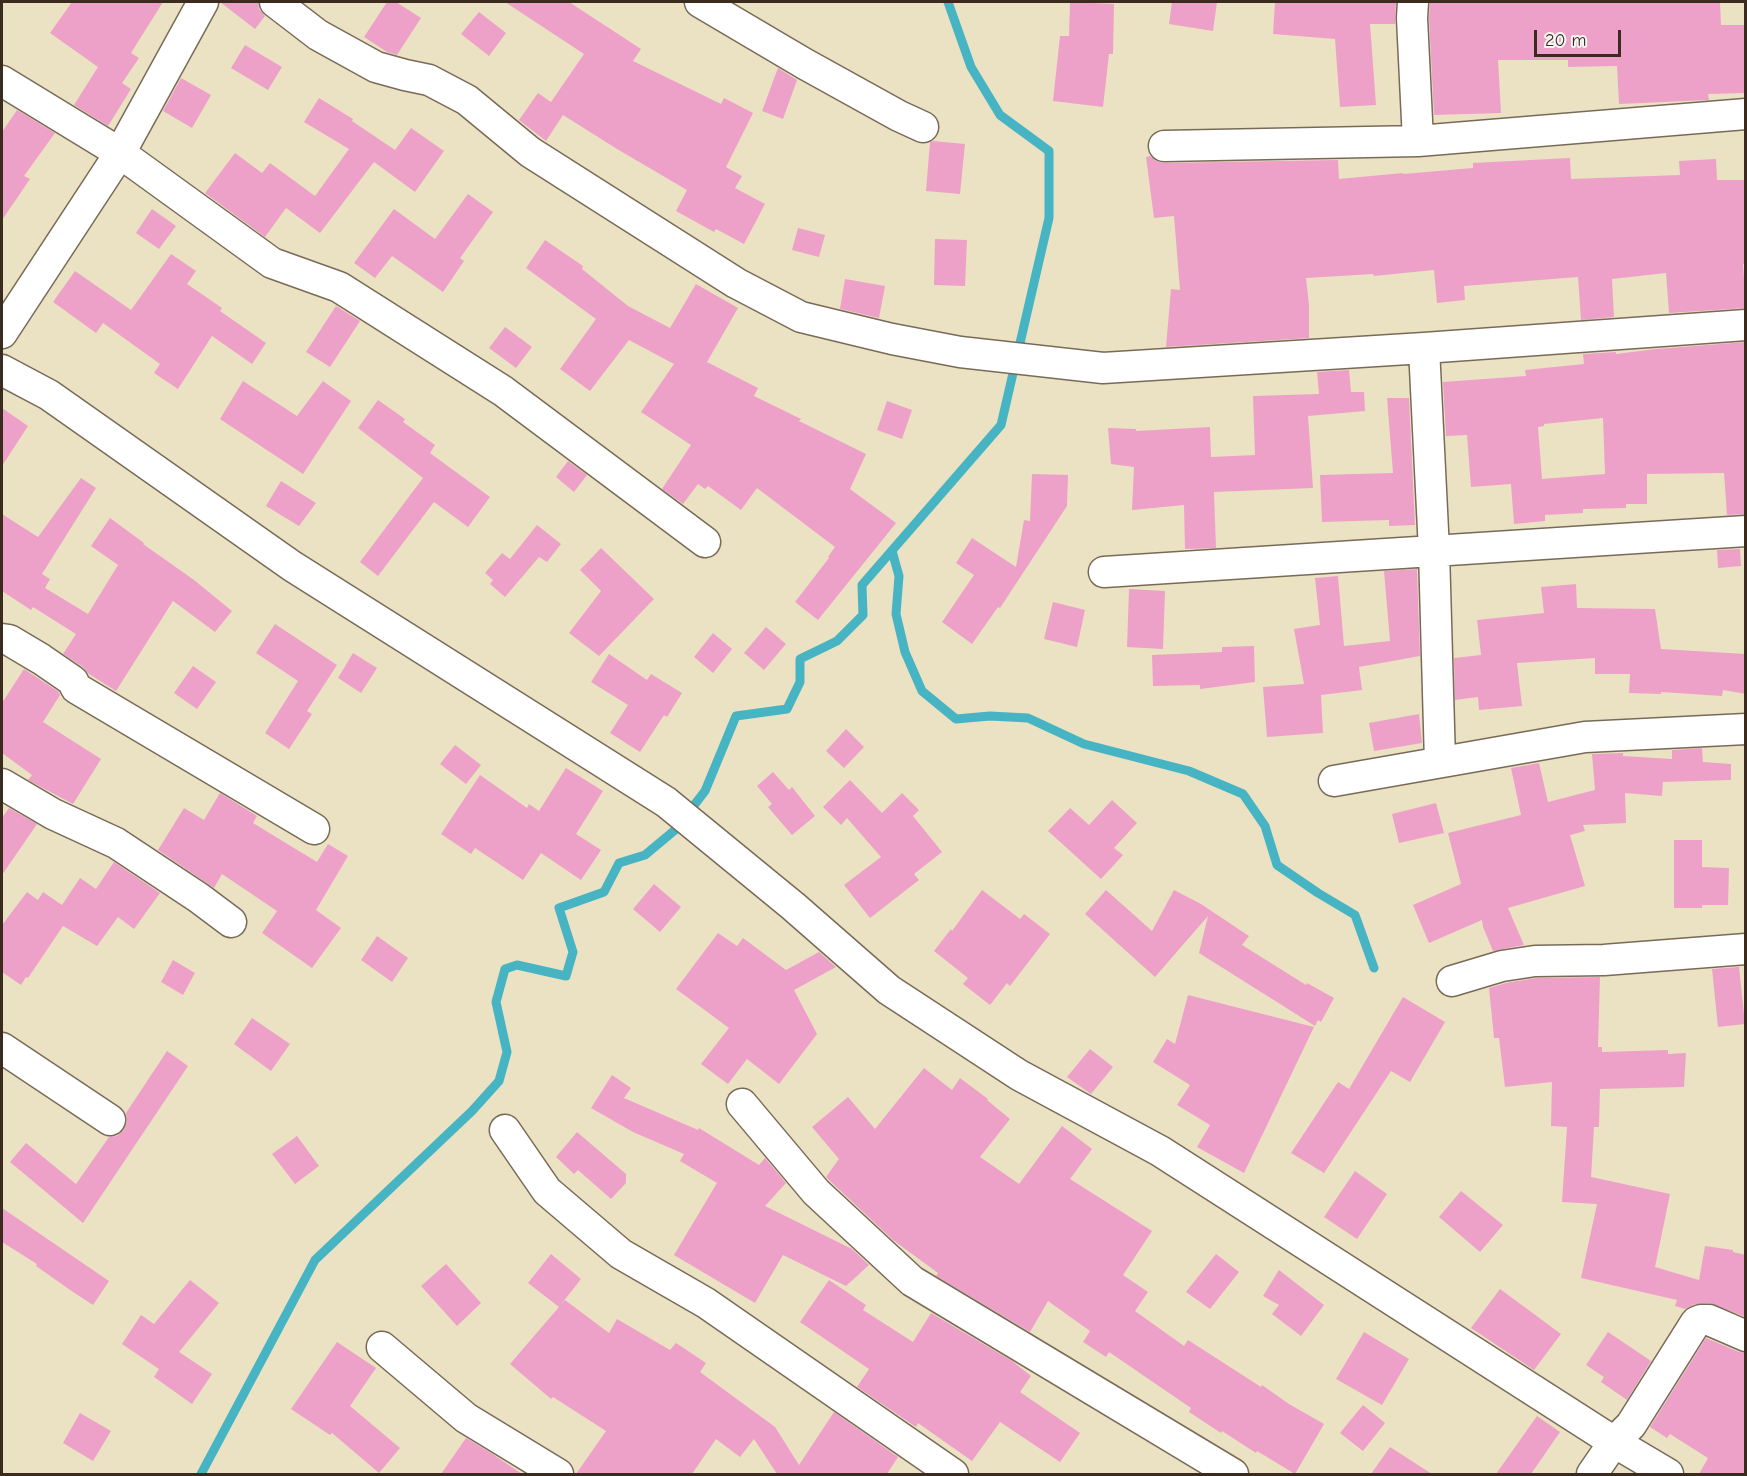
<!DOCTYPE html>
<html>
<head>
<meta charset="utf-8">
<style>
	body { margin:0 }
	#map { position:relative; width:1747px; height:1476px; overflow:hidden; background:#ebe2c3; font-family:"Comic Neue",sans-serif }
	canvas { display:block }
	.frame { position:absolute; inset:0; border:3px solid #3b2a1e; pointer-events:none }
	.scale { position:absolute; left:1534px; top:30px; width:87px; height:27px; box-sizing:border-box; border:3px solid #3b2a1e; border-top:0; padding-left:8px; font-size:18px; line-height:21px; white-space:nowrap; color:#3b2a1e; -webkit-text-stroke:4px #f6f6f2; paint-order:stroke }
</style>
</head>
<body>
<div id="map">
<canvas width="1747" height="1476"></canvas>
<div class="frame"></div>
<div class="scale">20 m</div>
</div>
<script>
const context = document.querySelector('canvas').getContext('2d');
context.lineJoin = 'round';
const shape = rows => new Path2D(rows.map(r => 'M' + r).join(''));
function trace(path, color, width, dash) { context.strokeStyle = color; context.lineWidth = width; context.lineCap = dash ? 'butt' : 'round'; context.setLineDash(dash || []); context.stroke(path); }
function paint(path, color) { context.fillStyle = color; context.fill(path, 'evenodd'); }
trace(shape([
	[892,551,899,576,896,614,905,652,922,691,956,719,990,716,1028,718,1084,744,1189,771,1243,794,1265,826,1277,865,1318,893,1355,915,1374,968],
	[201,1474,315,1260,472,1111,499,1081,507,1052,496,1002,505,969,517,965,566,976,573,952,559,908,604,892,619,863,645,855,675,830,705,791,736,716,787,709,800,682,800,659,837,641,863,615,862,585,1001,425,1049,218,1049,151,1000,115,971,67,948,2]
]), '#47b4c3', 9);
paint(shape([
	[72,2,163,2,131,53,139,58,122,83,131,89,108,126,74,105,98,67,50,33],
	[220,2,258,2,259,9,265,16,255,29],
	[387,2,396,2,421,18,397,55,387,52,364,37],
	[505,2,569,2,641,49,633,61,721,104,724,98,753,113,726,167,742,176,735,188,765,204,744,244,716,229,714,232,676,211,687,190,617,149,563,115,546,141,519,120,538,93,551,102,584,54],
	[1070,2,1114,4,1113,54,1109,54,1103,107,1053,101,1060,36,1069,36],
	[1172,2,1217,2,1213,31,1169,24],
	[1275,2,1396,2,1395,24,1370,24,1376,105,1340,107,1335,39,1273,34],
	[1430,2,1720,2,1721,25,1746,25,1746,93,1708,94,1709,100,1619,104,1617,66,1568,67,1568,60,1498,60,1501,113,1434,115,1429,18],
	[479,12,506,33,489,56,461,34],
	[245,45,282,67,268,90,231,68],
	[778,68,797,80,783,119,762,111],
	[181,78,211,95,192,128,163,111],
	[319,98,353,119,352,121,395,150,411,128,444,151,415,192,374,162,320,233,286,208,265,237,205,193,235,153,262,173,270,163,315,196,349,149,304,122],
	[17,110,55,133,24,176,30,179,2,220,2,132],
	[933,141,965,144,960,194,926,191,930,142],
	[1150,156,1156,161,1164,163,1338,160,1339,179,1403,173,1403,174,1473,168,1473,163,1570,158,1571,179,1680,175,1679,161,1716,159,1717,180,1746,180,1746,264,1743,264,1746,308,1669,313,1666,273,1612,279,1614,317,1581,320,1578,277,1464,286,1465,300,1437,303,1434,270,1374,276,1373,274,1306,278,1309,305,1309,338,1166,347,1171,289,1180,290,1174,216,1154,218,1146,157],
	[468,194,493,212,460,258,464,261,443,292,392,256,375,278,354,263,394,209,435,239],
	[152,209,176,226,159,249,136,233],
	[798,228,825,235,819,257,792,250],
	[935,239,967,240,965,286,934,285],
	[545,240,583,266,582,269,628,306,670,328,696,284,738,308,707,362,758,388,754,396,801,419,799,421,866,454,850,489,896,523,818,620,795,602,829,558,828,557,835,547,757,488,741,510,708,486,705,489,698,484,683,504,662,489,691,445,641,412,674,364,629,340,590,391,560,369,596,319,526,268],
	[171,254,196,271,187,284,222,308,220,311,266,343,252,364,212,336,178,389,154,373,160,364,103,323,96,333,53,302,75,271,131,310],
	[845,279,885,286,879,318,840,309],
	[336,306,360,321,330,367,306,352],
	[505,327,532,347,516,368,489,348],
	[1746,342,1746,514,1727,515,1724,473,1647,474,1647,504,1626,504,1626,508,1583,509,1583,513,1545,515,1545,521,1514,524,1511,484,1471,487,1467,435,1446,436,1443,382,1526,376,1525,370,1584,364,1583,354,1616,352,1616,354,1656,349],
	[1603,418,1605,474,1542,479,1538,427,1544,426,1544,424],
	[1349,370,1351,392,1364,392,1365,411,1308,416,1313,488,1214,492,1216,548,1185,549,1184,505,1132,510,1134,467,1111,464,1108,428,1136,429,1136,431,1210,427,1211,457,1255,455,1253,396,1319,394,1317,372],
	[243,381,297,416,323,381,351,401,303,474,220,419],
	[1387,398,1409,398,1415,525,1389,526,1389,520,1322,522,1320,475,1393,473],
	[378,400,405,419,403,422,435,445,430,453,490,497,468,527,434,502,378,576,360,562,423,478,358,428],
	[887,401,912,410,902,439,877,430],
	[2,408,28,426,2,466],
	[568,461,587,475,574,492,556,477],
	[1032,474,1068,475,1067,506,1000,608,998,607,972,644,942,622,974,575,956,563,972,538,1016,567,1024,520,1030,521],
	[81,478,96,488,42,574,50,579,45,588,88,614,118,565,91,546,110,518,144,543,143,544,194,580,232,611,215,632,173,601,116,691,89,674,83,667,63,654,76,634,33,607,31,610,2,591,2,514,38,537],
	[281,481,316,503,299,526,266,506],
	[537,525,561,544,547,562,539,557,505,597,490,584,493,580,485,573,502,553,510,559],
	[601,548,654,599,599,656,569,633,601,591,580,570],
	[1740,549,1741,566,1718,568,1717,550],
	[1417,569,1420,656,1359,667,1362,690,1321,695,1323,733,1267,737,1263,687,1304,684,1294,629,1320,625,1315,578,1338,576,1344,646,1390,641,1384,571],
	[1576,584,1577,608,1655,609,1661,649,1746,654,1746,694,1723,690,1722,696,1661,692,1661,694,1629,693,1630,674,1595,674,1595,658,1517,663,1522,706,1479,710,1478,697,1455,700,1454,658,1481,655,1477,620,1544,613,1541,587],
	[1129,589,1165,591,1163,649,1127,647],
	[1053,602,1085,610,1077,647,1044,639],
	[275,624,337,665,307,711,312,714,289,749,265,733,298,681,256,653],
	[766,627,786,644,764,670,744,653],
	[713,633,732,649,713,673,694,657],
	[1254,646,1255,682,1200,689,1200,685,1153,686,1152,655,1222,652,1222,647],
	[353,653,377,668,361,693,338,678],
	[609,654,647,680,651,674,682,693,667,717,664,715,640,752,610,733,628,705,591,682],
	[193,666,216,682,197,709,174,693],
	[24,669,59,692,60,695,43,722,101,759,73,804,28,780,32,775,2,753,2,703],
	[1419,714,1422,743,1374,751,1369,723],
	[846,729,864,747,844,768,826,751],
	[455,745,481,765,466,784,440,764],
	[1702,748,1703,762,1731,764,1731,780,1663,782,1662,796,1625,793,1626,823,1583,825,1585,831,1570,835,1585,886,1508,908,1524,945,1493,951,1483,927,1482,920,1429,943,1413,905,1461,884,1448,833,1521,815,1511,768,1539,763,1548,802,1595,790,1592,754,1623,753,1623,756,1672,759,1672,750],
	[566,768,603,791,576,834,601,850,581,880,541,853,523,880,475,848,471,854,441,834,480,775,527,808,529,804,539,811],
	[773,772,789,790,792,787,815,816,792,835,768,807,772,804,757,786],
	[850,780,882,813,902,793,919,810,913,816,942,852,914,874,919,880,870,918,844,885,881,857,847,818,841,825,823,807],
	[220,793,257,816,253,823,317,862,328,844,348,856,316,910,341,928,312,968,262,933,277,911,222,874,214,888,158,850,184,808,204,820],
	[1112,800,1137,823,1114,848,1123,855,1101,879,1048,831,1070,808,1089,825],
	[1436,803,1444,833,1399,843,1392,814],
	[9,808,37,824,2,875,2,818],
	[1674,840,1702,840,1702,867,1729,868,1728,905,1702,905,1702,908,1674,908],
	[114,862,160,893,134,929,118,917,97,946,63,926,28,978,26,977,21,985,2,972,2,925,27,892,38,900,43,892,62,905,80,878,96,889],
	[654,884,681,907,660,932,633,909],
	[982,890,1020,919,1024,914,1050,934,1010,986,1007,983,990,1005,963,984,968,978,934,951,951,929,952,931],
	[1106,890,1152,931,1174,890,1201,904,1249,936,1242,945,1306,985,1307,983,1334,998,1321,1022,1318,1020,1315,1026,1199,953,1208,916,1155,977,1085,914],
	[718,933,737,946,743,938,786,970,819,952,836,967,794,990,817,1034,779,1084,747,1059,728,1084,701,1064,729,1028,676,989],
	[377,936,408,958,392,982,361,960],
	[173,960,195,973,183,995,161,982],
	[1739,967,1745,1024,1718,1027,1712,969],
	[1600,977,1598,1047,1602,1047,1602,1052,1668,1050,1668,1054,1686,1053,1684,1087,1600,1089,1599,1127,1594,1127,1591,1177,1670,1194,1655,1267,1699,1280,1705,1246,1733,1250,1733,1252,1746,1255,1746,1317,1709,1303,1695,1304,1685,1309,1675,1306,1677,1300,1581,1278,1597,1204,1562,1202,1567,1127,1551,1126,1552,1082,1505,1087,1499,1038,1494,1038,1489,988,1506,983,1536,978],
	[1188,995,1314,1027,1244,1173,1197,1147,1210,1125,1177,1105,1190,1085,1153,1062,1167,1039,1175,1044],
	[1403,997,1445,1022,1410,1082,1391,1071,1324,1173,1291,1153,1338,1082,1349,1089],
	[252,1018,290,1044,271,1071,234,1044],
	[1090,1049,1113,1067,1091,1094,1067,1077],
	[167,1051,188,1066,83,1223,10,1162,26,1143,76,1184,109,1137,117,1136,124,1130,127,1122,126,1113],
	[924,1068,952,1090,960,1078,988,1099,987,1100,1010,1119,980,1157,1019,1184,1062,1126,1092,1149,1070,1179,1152,1231,1123,1275,1148,1292,1135,1311,1184,1346,1188,1340,1261,1387,1262,1385,1289,1404,1324,1424,1295,1474,1257,1451,1256,1453,1222,1431,1221,1433,1189,1412,1191,1408,1109,1352,1106,1357,1083,1342,1090,1331,1048,1301,1030,1332,936,1276,938,1273,893,1240,829,1180,826,1177,839,1159,812,1127,848,1097,875,1129],
	[612,1075,631,1088,624,1098,698,1130,699,1128,759,1165,765,1158,786,1183,765,1206,852,1249,869,1265,846,1286,783,1255,755,1303,674,1255,717,1183,680,1161,684,1154,633,1132,591,1108],
	[577,1132,626,1174,626,1183,611,1199,578,1170,574,1174,556,1157],
	[297,1136,319,1166,295,1184,272,1154],
	[1355,1171,1387,1194,1357,1239,1324,1217],
	[1461,1191,1503,1225,1480,1252,1439,1217],
	[2,1208,109,1281,93,1305,73,1292,36,1266,37,1264,2,1242],
	[551,1254,581,1279,559,1307,528,1283],
	[1216,1254,1239,1272,1210,1309,1186,1292],
	[446,1264,481,1303,457,1326,421,1286],
	[1279,1270,1324,1305,1301,1336,1272,1314,1279,1305,1263,1296],
	[190,1280,219,1303,179,1352,212,1374,192,1404,154,1377,159,1369,122,1344,141,1315,154,1324],
	[829,1280,866,1305,863,1310,913,1342,931,1313,1012,1361,1031,1376,1020,1392,1080,1433,1060,1462,1000,1422,972,1461,918,1423,916,1427,857,1387,869,1369,800,1322],
	[1500,1289,1561,1334,1534,1370,1471,1328],
	[565,1300,609,1333,617,1319,670,1350,676,1343,706,1363,700,1372,775,1427,799,1465,834,1412,898,1457,887,1474,777,1474,754,1439,740,1457,716,1439,692,1474,576,1474,606,1431,553,1397,551,1399,510,1364],
	[1364,1332,1409,1359,1382,1405,1336,1379],
	[1608,1332,1651,1361,1627,1400,1601,1382,1604,1377,1586,1365],
	[1706,1338,1739,1352,1746,1353,1746,1474,1699,1474,1708,1458,1670,1434,1667,1438,1650,1427],
	[337,1342,376,1368,350,1406,400,1448,379,1473,332,1433,330,1435,291,1409],
	[1363,1405,1385,1423,1363,1451,1340,1433],
	[80,1413,111,1431,93,1461,63,1443],
	[1537,1416,1560,1432,1531,1474,1496,1474],
	[466,1438,491,1453,522,1474,441,1474],
	[1390,1447,1432,1474,1371,1474]
]), '#eda1c8');
const street = shape([
	[275,2,318,35,376,67,405,75,429,80,467,100,530,152,736,283,801,317,892,339,960,352,1103,368,1424,348,1746,325],
	[700,2,805,64,899,116,923,127],
	[1413,2,1412,18,1418,141],
	[2,81,120,153,272,263,339,287,503,391,705,542],
	[1164,146,1418,141,1746,114],
	[2,333,120,153,203,2],
	[1424,348,1434,551,1440,762],
	[2,370,49,395,292,566,666,802,793,906,889,990,1019,1075,1160,1151,1614,1442,1668,1474],
	[1104,572,1746,531],
	[2,639,9,640,41,659,73,681,76,688,314,829],
	[1334,781,1585,737,1746,729],
	[2,784,53,814,116,843,199,898,231,922],
	[1452,981,1502,966,1535,961,1604,960,1746,949],
	[2,1048,110,1120],
	[742,1104,816,1192,912,1281,1233,1474],
	[505,1130,547,1191,621,1254,706,1303,953,1474],
	[382,1347,466,1418,558,1474],
	[1592,1474,1614,1442,1631,1425,1696,1322,1701,1320,1709,1320,1746,1336]
]);
trace(street, '#796a58', 33);
trace(street, '#fff', 30);
</script>
</body>
</html>
